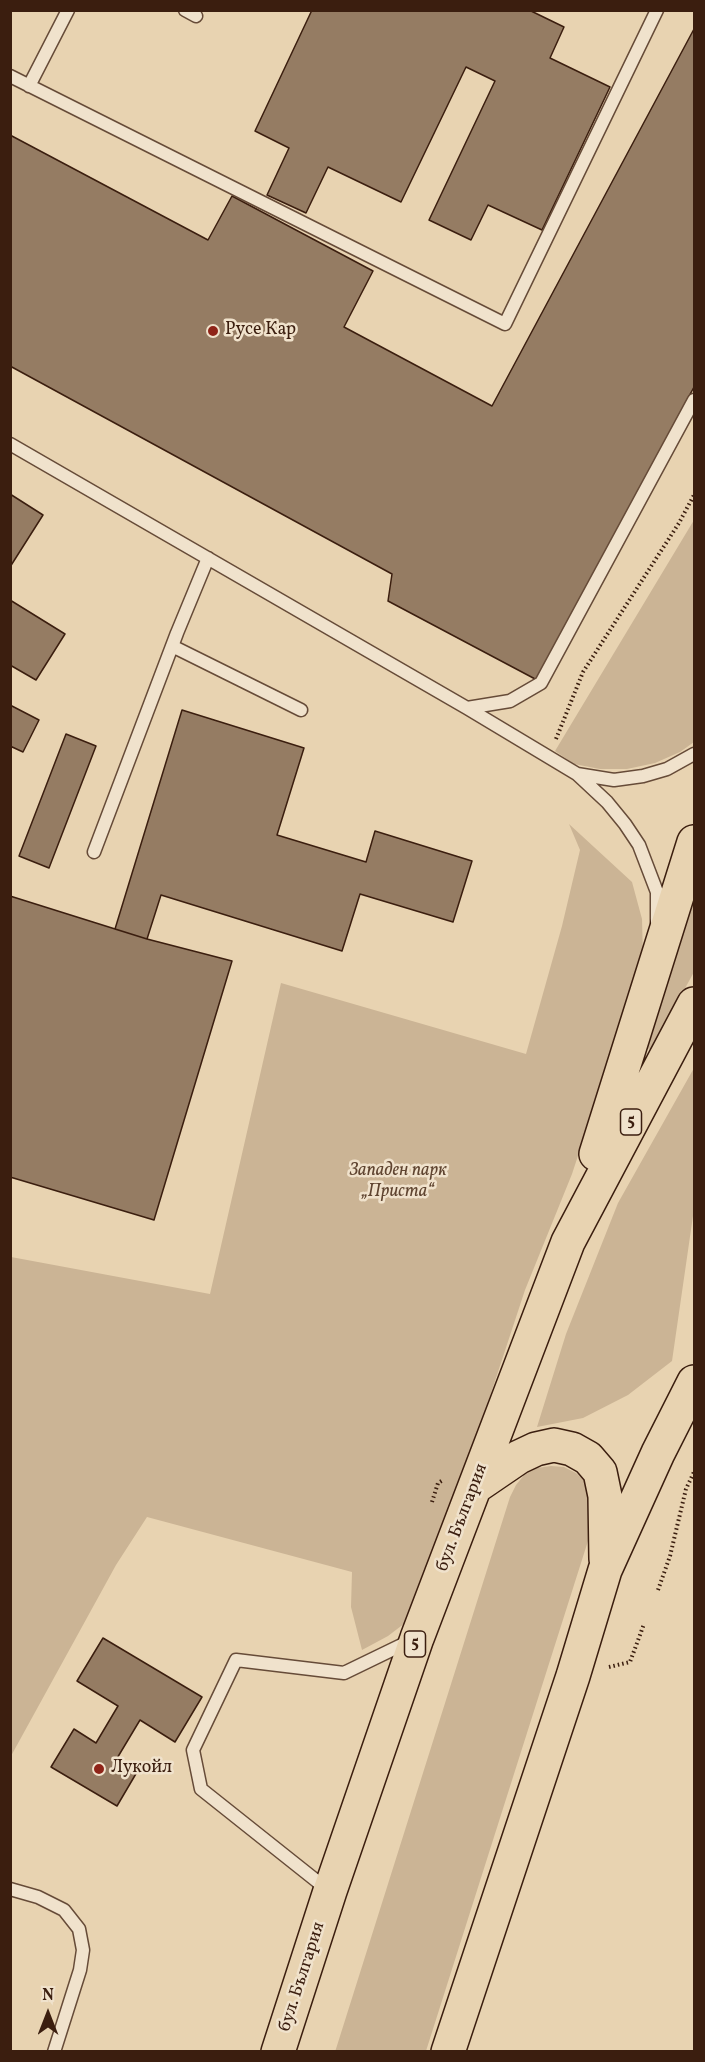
<!DOCTYPE html>
<html>
<head>
<meta charset="utf-8">
<style>
	body { margin:0 }
	#map { position:relative; width:705px; height:2062px; overflow:hidden; background:#e8d3b1; font-family:Vollkorn,serif }
	canvas { display:block }
	.frame { position:absolute; inset:0; border:12px solid #3b1e0f; pointer-events:none }
	.north { position:absolute; left:18px; top:1984px; width:60px; height:60px; -webkit-text-stroke:4px #f0e2cc; paint-order:stroke; rotate:0deg; font-size:16px; font-weight:700; line-height:24px; text-align:center; color:#3b1e0f }
	.north::after { content:''; display:block; margin:auto; width:21px; height:27px; background:#3b1e0f; clip-path:polygon(50% 0,100% 100%,50% 72%,0 100%) }
</style>
</head>
<body>
<div id="map">
<canvas width="705" height="2062"></canvas>
<div class="frame"></div>
<div class="north">N</div>
</div>
<script>
const context = document.querySelector('canvas').getContext('2d');
context.lineJoin = 'round';
function paint(path, color) { context.fillStyle = color; context.fill(path, 'evenodd'); }
const shape = rows => new Path2D(rows.map(r => 'M' + r).join(''));
function trace(path, color, width, dash) { context.strokeStyle = color; context.lineWidth = width; context.lineCap = dash ? 'butt' : 'round'; context.setLineDash(dash || []); context.stroke(path); }
function drawText(font, color, halo, rows, align = 'center') {
  context.font = font + ' Vollkorn,serif'; context.lineWidth = 5; context.setLineDash([]); context.textBaseline = 'middle'; context.strokeStyle = halo; context.fillStyle = color; for (const [text, x, y, turn = 0] of rows) {
    context.save(); context.translate(x, y); context.rotate((+turn || 0) * Math.PI / 180); context.textAlign = isNaN(turn) ? turn : align; if (halo) context.strokeText(text, 0, 0); context.fillText(text, 0, 0); context.restore();
  }
}
paint(shape([
	[694,520,694,742,680,752,655,763,627,769,600,769,574,764,555,751],
	[569,824,632,882,642,919,643,958,572,1174,525,1290,460,1487,409,1620,388,1636,362,1650,351,1607,352,1572,147,1517,116,1565,11,1756,11,1257,210,1294,281,983,526,1054,562,926,580,850],
	[694,893,694,972,651,1050,644,1047],
	[694,1068,694,1209,672,1361,628,1395,583,1418,537,1427,566,1334,618,1203],
	[551,1466,564,1467,576,1473,586,1482,594,1522,426,2051,335,2052,510,1497,516,1485,525,1474,537,1468]
]), '#cbb495');
const building = shape([
	[312,10,529,10,564,27,550,58,610,87,542,230,488,205,471,240,429,220,495,81,466,67,401,202,328,167,306,213,267,195,289,148,255,131,312,10],
	[694,29,694,387,537,680,388,601,392,574,10,366,10,135,208,240,232,196,373,271,344,327,492,406,694,29],
	[10,494,43,515,10,567,10,494],
	[10,600,65,634,36,680,10,665,10,600],
	[10,705,39,720,23,752,10,746,10,705],
	[182,710,304,748,277,835,366,862,375,831,472,861,453,922,360,894,342,951,161,895,147,939,115,929,182,710],
	[66,734,96,746,49,868,19,856,66,734],
	[10,896,147,939,232,961,154,1220,10,1177,10,896],
	[103,1638,202,1697,175,1742,140,1720,116,1760,137,1772,117,1806,51,1767,74,1729,96,1743,118,1706,77,1681,103,1638]
]);
paint(building, '#957c63');
trace(building, '#3b1e0f', 1.5);
const lane = shape([
	[185,10,196,16],
	[10,76,505,324,657,10],
	[29,86,68,10],
	[10,444,467,708,577,774],
	[172,646,301,710],
	[467,708,510,701,541,683,694,400],
	[94,852,177,633,208,558],
	[657,922,657,892,639,845,625,824,607,802,577,774,614,780,643,776,667,769,694,754],
	[10,1889,38,1897,64,1910,79,1929,83,1950,80,1970,54,2052],
	[328,1890,201,1789,193,1750,236,1660,344,1673,410,1641]
]);
const highway = shape([
	[596,1154,694,842],
	[475,1487,519,1457,536,1449,554,1445,572,1449,588,1458,600,1472,605,1496,606,1559],
	[278,2052,330,1891,417,1638,568,1242,694,1004],
	[448,2052,573,1676,605,1570,658,1453,694,1382]
]);
trace(lane, '#664b38', 15);
trace(highway, '#3b1e0f', 36);
trace(shape([
	[556,739,583,672,679,523,694,495],
	[432,1502,438,1483,443,1480],
	[658,1590,670,1556,686,1489,694,1472],
	[609,1667,630,1662,644,1624]
]), '#3b1e0f', 4, [1.5, 3]);
trace(lane, '#f0e2cc', 12);
trace(highway, '#e8d3b1', 33);
for (const [x, y, r, color] of [
	[213,331,6,"#8f2418"],
	[99,1769,6,"#8f2418"]
]) { const dot = new Path2D(); dot.arc(x, y, r, 0, 2 * Math.PI); context.fillStyle = color; context.fill(dot); trace(dot, '#f0e2cc', 2); }
for (const [x, y, w] of [
	[631,1122,21],
	[415,1644,21]
]) { const box = new Path2D(); box.roundRect(x - w / 2, y - 13, w, 26, 4.5); context.fillStyle = '#f0e2cc'; context.fill(box); trace(box, '#3b1e0f', 1.5); }
drawText('bold 16px', '#3b1e0f', null, [
	["5",631,1122],
	["5",415,1644]
]);
drawText('18px', '#3b1e0f', '#f0e2cc', [
	["Русе Кар",225,331],
	["Лукойл",111,1769]
], 'left');
drawText('italic 18px', '#5f4430', '#f0e2cc', [
	["Западен парк",398,1172],
	["„Приста“",398,1193]
]);
drawText('18px', '#3b1e0f', '#f0e2cc', [
	["бул. България",463,1518,-69],
	["бул. България",303,1977,-72]
]);
</script>
</body>
</html>
